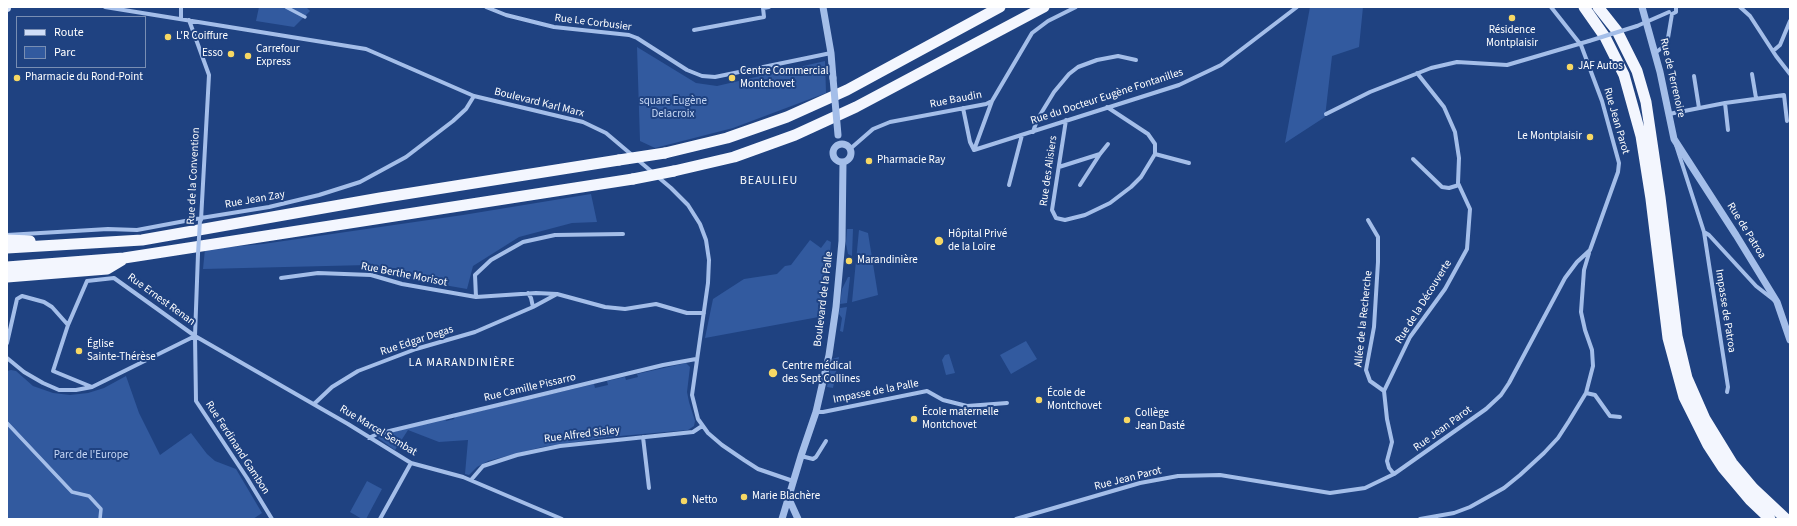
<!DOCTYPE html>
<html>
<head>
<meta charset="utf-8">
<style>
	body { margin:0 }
	#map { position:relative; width:1797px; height:526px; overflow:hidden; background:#1f4281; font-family:"Source Sans 3",sans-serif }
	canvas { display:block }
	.frame { position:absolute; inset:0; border:8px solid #fff; pointer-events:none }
	.legend { position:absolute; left:16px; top:16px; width:130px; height:52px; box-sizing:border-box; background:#1f4281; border:1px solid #798eb3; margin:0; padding:5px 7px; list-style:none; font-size:12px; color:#fff }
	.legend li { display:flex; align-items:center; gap:8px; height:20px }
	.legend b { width:20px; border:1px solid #798eb3 }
</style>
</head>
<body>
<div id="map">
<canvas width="1797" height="526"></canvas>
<div class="frame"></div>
<ul class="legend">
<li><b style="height:5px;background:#cfddf7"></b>Route</li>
<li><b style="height:11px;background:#325a9f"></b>Parc</li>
</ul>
</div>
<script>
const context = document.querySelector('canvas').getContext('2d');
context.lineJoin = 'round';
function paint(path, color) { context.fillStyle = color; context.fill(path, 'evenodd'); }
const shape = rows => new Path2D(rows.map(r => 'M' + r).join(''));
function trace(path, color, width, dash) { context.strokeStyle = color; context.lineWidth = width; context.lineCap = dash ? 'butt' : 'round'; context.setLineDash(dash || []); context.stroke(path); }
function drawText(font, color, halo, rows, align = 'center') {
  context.font = font + ' "Source Sans 3",sans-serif'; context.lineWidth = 4; context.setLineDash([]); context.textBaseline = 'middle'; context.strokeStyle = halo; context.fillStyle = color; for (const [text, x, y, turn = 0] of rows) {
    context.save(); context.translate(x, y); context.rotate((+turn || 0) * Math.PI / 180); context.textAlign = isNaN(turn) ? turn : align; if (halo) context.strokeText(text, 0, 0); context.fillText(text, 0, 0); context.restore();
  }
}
paint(shape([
	[259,7,306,7,310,11,294,27,256,21],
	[1310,7,1363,7,1359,47,1332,56,1325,117,1285,143],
	[637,47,696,83,717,86,825,61,826,93,733,128,655,148,640,141],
	[591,194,597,222,572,223,519,237,473,266,467,289,398,277,368,265,203,269,205,249,263,244,463,215],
	[847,229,853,229,852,256,848,254,846,244],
	[859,230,868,233,878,295,852,302],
	[810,240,821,248,827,240,831,242,824,316,705,338,713,299,744,279,777,274,785,266,791,265],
	[848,277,850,277,847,303,840,304,842,289],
	[847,307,843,332,840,331,842,318,839,314,840,308],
	[1026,341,1037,359,1011,374,1000,355],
	[949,354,955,373,946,375,942,360,945,355],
	[839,357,833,388,827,387,832,359],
	[686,363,690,367,687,392,689,402,695,421,694,426,688,430,609,437,542,447,488,461,477,467,469,475,465,474,468,440,439,442,408,430,395,450,378,438,381,435,445,419,446,421,454,419,455,417,594,384,595,388,608,385,607,381,625,377,626,380,638,377,637,374],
	[11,370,16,371,33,386,53,393,70,395,88,393,104,388,126,376,139,413,160,455,191,433,207,454,215,461,236,469,262,513,253,519,7,519,7,371],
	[367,481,382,489,366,519,362,519,350,512]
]), '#325a9f');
trace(shape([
	[286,7,305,17],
	[7,423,72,492,89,496,101,509,100,519]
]), '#a4bee9', 3.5);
trace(shape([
	[105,7,366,49,474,96,583,122,606,133,671,188,688,205,700,224,706,240,709,260,708,283,692,395,698,419,708,433,722,445,744,460,758,469,793,481],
	[486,7,506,15,554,27,629,35,637,38,687,70,702,76,715,77,831,53],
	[1740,7,1750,16,1776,56,1790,74],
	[1672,14,1676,12,1676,7],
	[181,18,181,7],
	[189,20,209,75,201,220],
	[1637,26,1669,12],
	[694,30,764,17,763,8,769,7],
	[1773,51,1780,45,1790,21],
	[1655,53,1667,44,1672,14],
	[1752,74,1756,98],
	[1694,76,1699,108],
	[1725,103,1728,130],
	[963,108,970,142,974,150],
	[1326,114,1370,92,1431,68,1457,62,1507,65,1589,41],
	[1669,114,1725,103,1784,95,1787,121],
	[1066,120,1052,210,1056,218,1065,220,1085,215,1110,203,1131,187,1141,177,1155,154,1155,144,1148,134,1107,107],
	[1033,132,1037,120,1054,92,1069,74,1078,67,1097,60,1118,56,1136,60],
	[1676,145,1704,232,1728,387,1727,392],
	[850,149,873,129,890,122,986,104,992,101,1032,33,1048,21,1076,7],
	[974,150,1179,85,1221,65,1297,7],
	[974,150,992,101],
	[1155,154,1189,163],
	[1413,159,1442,187,1449,188,1459,185],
	[1059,167,1100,154,1108,144],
	[1009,185,1022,135],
	[1080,185,1100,154],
	[1368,220,1378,237,1378,262,1374,327,1366,370,1370,381,1384,391],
	[1704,232,1709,235,1756,286,1774,300],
	[7,235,108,229,137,230,201,218,269,207,319,195,360,182,406,157,453,121,466,109,474,96],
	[198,254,195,336,196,401,247,478,272,519],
	[281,278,318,273,371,275,402,284,476,297,536,293,557,294,605,307,625,309,656,304,687,313,704,313],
	[528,293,531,298,533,307],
	[476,297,475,275,491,260,523,242,555,235,623,234],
	[7,343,17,299,22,296,44,302,52,307,68,325],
	[7,358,24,372,43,383,59,390,76,390,92,387,195,336],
	[92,387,53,371,68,325,87,281,114,278,195,336,348,424,411,463,463,477,562,519],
	[1586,393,1595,395,1610,416,1620,417],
	[314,404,332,387,358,371,416,349,475,332,533,307,557,294],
	[816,412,823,412,927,391,943,400,967,406,1007,403],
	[643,437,649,488],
	[369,438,377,434,523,399,663,365,696,359],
	[801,456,813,459,816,457,826,441],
	[1394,474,1389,468,1387,461,1392,442,1387,419,1384,391,1410,337,1445,289,1467,249,1470,209,1458,183,1459,158,1455,132,1444,107,1417,73],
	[471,480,483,466,517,455,560,446,693,432,702,426],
	[380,519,411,463],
	[1016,519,1140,483,1178,476,1220,475,1330,493,1365,488,1394,474,1486,409,1501,395,1509,383,1565,278,1577,262,1590,250,1618,172,1619,163,1602,101,1581,45,1551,7],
	[1420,519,1454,513,1470,507,1504,488,1520,475,1544,453,1558,438,1569,421,1586,393,1593,366,1592,350,1585,330,1581,312,1584,270,1589,253]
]), '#a4bee9', 4);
trace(shape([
	[823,7,831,53,833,78],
	[1642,7,1660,72,1674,139,1736,235,1777,302,1790,340],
	'833 153a9 9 0 1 1 18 0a9 9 0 1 1-18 0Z',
	[788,497,798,519],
	[782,519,801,456,816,412,829,355,836,307,842,241,843,162]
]), '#a4bee9', 7);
trace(shape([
	[7,8,7,7]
]), '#cfddf7', 8);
trace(shape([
	[1584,7,1605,37,1624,75,1641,136,1651,199,1668,338,1684,397,1708,445,1723,468,1750,500,1770,519],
	[1598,7,1617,31,1637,71,1646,102,1660,197,1677,336,1687,378,1705,419,1732,463,1753,488,1786,519],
	[665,153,727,138,787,117,847,90,1000,7],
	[674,171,734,157,795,135,856,107,1044,7],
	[7,240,30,241],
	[7,248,142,240,380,198,619,160],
	[7,267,124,258,633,179],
	[7,277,107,269,122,260]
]), '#f3f6fe', 11);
trace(shape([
	[1589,41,1637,26],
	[198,254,200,221]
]), '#a4bee9', 4);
trace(shape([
	[833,78,838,135]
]), '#a4bee9', 7);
trace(shape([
	[619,160,665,153],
	[633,179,674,171]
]), '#f3f6fe', 11);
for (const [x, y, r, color] of [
	[1512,18,4,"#f7d864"],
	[168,37,4,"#f7d864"],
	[231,54,4,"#f7d864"],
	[248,56,4,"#f7d864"],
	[1570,67,4,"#f7d864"],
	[17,78,4,"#f7d864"],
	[732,78,4,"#f7d864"],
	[1590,137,4,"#f7d864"],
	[869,161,4,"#f7d864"],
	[939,241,5,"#f7d864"],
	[849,261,4,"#f7d864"],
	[79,351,4,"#f7d864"],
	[773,373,5,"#f7d864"],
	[1039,400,4,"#f7d864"],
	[914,419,4,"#f7d864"],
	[1127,420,4,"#f7d864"],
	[744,497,4,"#f7d864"],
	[684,501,4,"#f7d864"]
]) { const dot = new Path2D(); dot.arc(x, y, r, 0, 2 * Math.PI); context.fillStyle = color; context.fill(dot); trace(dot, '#1f4281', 1.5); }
drawText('11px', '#fff', '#1f4281', [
	["Rue Le Corbusier",593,23,7],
	["Rue de Terrenoire",1672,78,77],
	["Rue du Docteur Eugène Fontanilles",1107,97,-18],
	["Rue Baudin",956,100,-11],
	["Boulevard Karl Marx",539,103,14],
	["Rue Jean Parot",1616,121,74],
	["Rue des Alisiers",1049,171,-82],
	["Rue de la Convention",194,176,-87],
	["Rue Jean Zay",255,200,-10],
	["Rue de Patroa",1746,231,58],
	["Rue Berthe Morisot",404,275,11],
	["Boulevard de la Palle",824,299,-83],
	["Rue Ernest Renan",161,300,36],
	["Rue de la Découverte",1424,302,-58],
	["Impasse de Patroa",1725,311,81],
	["Allée de la Recherche",1364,319,-84],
	["Rue Edgar Degas",417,341,-18],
	["Rue Camille Pissarro",530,388,-13],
	["Impasse de la Palle",876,392,-11],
	["Rue Jean Parot",1443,429,-36],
	["Rue Marcel Sembat",378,431,31],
	["Rue Alfred Sisley",582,435,-7],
	["Rue Ferdinand Gambon",237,448,57],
	["Rue Jean Parot",1128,479,-14]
]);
drawText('11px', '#fff', '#1f4281', [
	["Résidence",1512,31,"center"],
	["Montplaisir",1512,44,"center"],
	["L'R Coiffure",176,37],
	["Carrefour",256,50],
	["Express",256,63],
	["Esso",223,54,"right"],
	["JAF Autos",1578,67],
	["Centre Commercial",740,72],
	["Montchovet",740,85],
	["Pharmacie du Rond-Point",25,78],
	["Le Montplaisir",1582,137,"right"],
	["Pharmacie Ray",877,161],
	["Hôpital Privé",948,235],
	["de la Loire",948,248],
	["Marandinière",857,261],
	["Église",87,345],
	["Sainte-Thérèse",87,358],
	["Centre médical",782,367],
	["des Sept Collines",782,380],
	["École de",1047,394],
	["Montchovet",1047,407],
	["École maternelle",922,413],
	["Montchovet",922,426],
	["Collège",1135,414],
	["Jean Dasté",1135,427],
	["Marie Blachère",752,497],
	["Netto",692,501]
], 'left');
drawText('11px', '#c8d9f6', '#1f4281', [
	["square Eugène",673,102],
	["Delacroix",673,115],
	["Parc de l'Europe",91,456]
]);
context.letterSpacing = '1px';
drawText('12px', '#fff', '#1f4281', [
	["BEAULIEU",769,181],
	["LA MARANDINIÈRE",462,363]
]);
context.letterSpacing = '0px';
</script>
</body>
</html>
